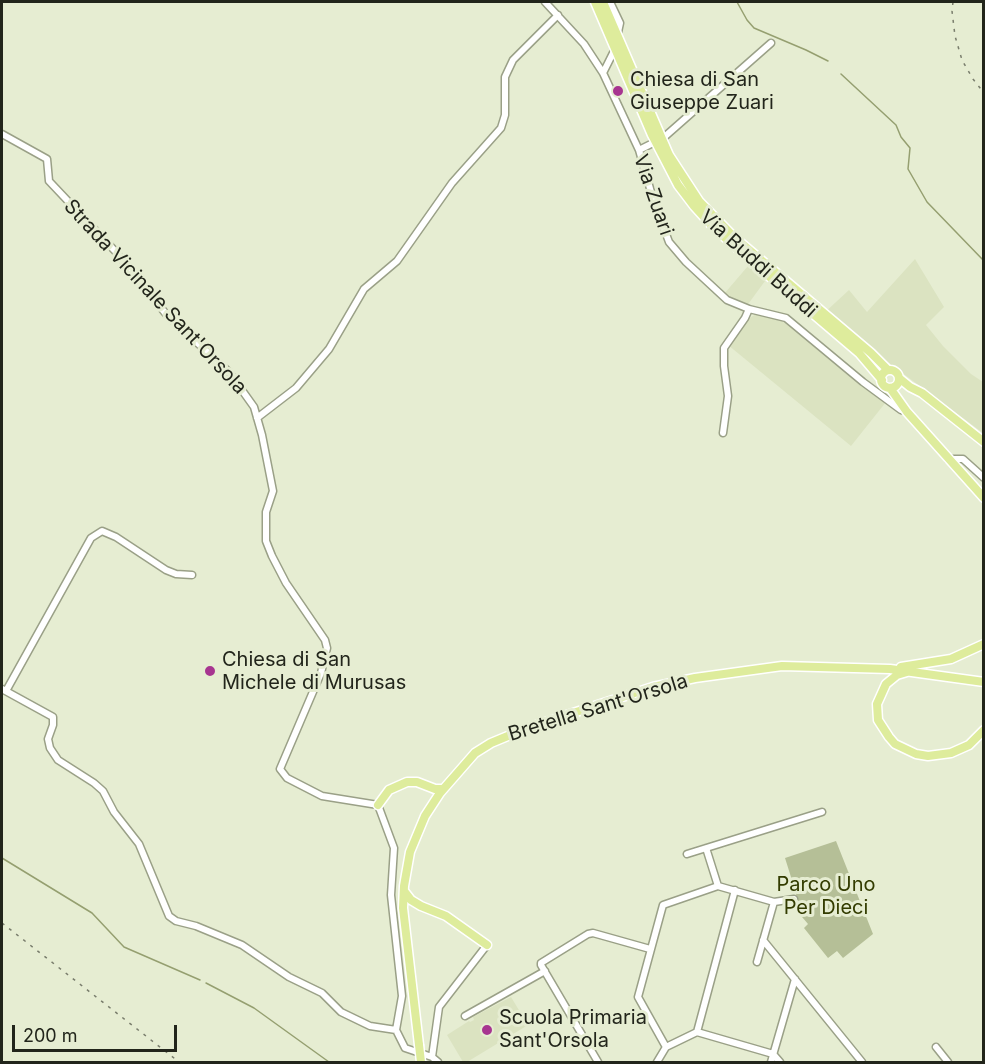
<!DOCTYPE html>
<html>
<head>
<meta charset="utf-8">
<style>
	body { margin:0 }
	#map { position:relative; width:985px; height:1064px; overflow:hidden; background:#e6edd2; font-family:Inter,sans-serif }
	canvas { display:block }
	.frame { position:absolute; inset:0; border:3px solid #22251b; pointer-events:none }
	.scale { position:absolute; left:12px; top:1025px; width:165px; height:27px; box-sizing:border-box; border:3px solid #22251b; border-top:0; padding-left:8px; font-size:18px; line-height:21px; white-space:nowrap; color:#22251b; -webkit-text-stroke:4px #e6edd2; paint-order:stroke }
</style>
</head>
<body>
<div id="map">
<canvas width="985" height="1064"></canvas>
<div class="frame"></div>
<div class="scale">200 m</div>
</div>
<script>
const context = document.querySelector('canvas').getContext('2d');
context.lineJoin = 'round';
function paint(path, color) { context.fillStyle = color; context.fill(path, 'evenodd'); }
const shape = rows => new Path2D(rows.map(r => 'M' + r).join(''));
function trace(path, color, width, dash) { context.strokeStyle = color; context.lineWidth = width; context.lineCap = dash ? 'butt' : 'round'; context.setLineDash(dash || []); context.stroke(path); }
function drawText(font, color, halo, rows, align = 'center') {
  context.font = font + ' Inter,sans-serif'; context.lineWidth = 6; context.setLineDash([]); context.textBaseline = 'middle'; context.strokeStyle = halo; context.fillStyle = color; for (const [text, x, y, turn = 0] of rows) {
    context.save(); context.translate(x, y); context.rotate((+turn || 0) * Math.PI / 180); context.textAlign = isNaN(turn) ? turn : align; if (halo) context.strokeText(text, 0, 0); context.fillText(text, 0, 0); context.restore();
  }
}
paint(shape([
	[915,259,944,307,926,325,943,346,971,374,983,382,983,433,823,314,849,290,867,312],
	[748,266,765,281,746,307,724,294],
	[756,314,770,317,793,325,886,402,851,446,728,345,745,321],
	[511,997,528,1025,467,1062,463,1062,447,1035,469,1021,470,1022,474,1020,473,1017]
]), '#dbe3c1');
paint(shape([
	[836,841,873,934,843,958,837,951,828,958,804,928,808,924,791,904,797,903,796,893,785,858]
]), '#b5bf97');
trace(shape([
	[737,2,747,20,754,28,806,50,828,61],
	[841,74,896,125,901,137,910,148,908,169,927,202,984,261],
	[2,858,92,913,124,947,200,980],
	[206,983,254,1008,329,1062]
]), '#959f70', 1.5);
const minor = shape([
	[545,2,584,44,603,73,616,47],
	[610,2,620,23,618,32],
	[603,73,639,150,653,199,669,242,686,262,727,300,749,309,786,318,863,382,901,410,907,411],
	[2,134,47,159,49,181,115,251,166,314,229,372,254,407,262,435,273,491,266,512,266,541,272,556,286,583,325,640,327,648,321,673,280,769,287,778,322,796,378,805,394,848,391,895,402,996,396,1030],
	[662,139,771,43],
	[639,150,655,142],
	[257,418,296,388,329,349,364,289,397,261,452,183,501,128,505,115,505,77,513,60,558,15],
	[723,433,728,396,724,366,724,348,745,318,749,309],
	[948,459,963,459,984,478],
	[2,689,53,717,53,725,48,739,50,748,58,760,94,783,103,791,114,812,139,844,169,916,176,921,196,926,242,945,289,977,322,993,341,1012,370,1026,396,1030,405,1048,432,1057,438,1062],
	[6,691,91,538,102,531,116,537,166,570,176,574,192,575],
	[706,848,718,886],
	[687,854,822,812],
	[763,940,862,1062],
	[757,962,774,902],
	[465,1016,545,971],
	[697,1032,735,890],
	[697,1032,773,1054,780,1062],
	[666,1047,638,997,663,905,718,886,774,902,794,899],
	[936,1047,948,1062],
	[432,1057,439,1007,487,945],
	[598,1062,541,965,541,963,588,934,593,933,650,949],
	[657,1062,666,1047,697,1032],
	[771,1062,795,979]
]);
const major = shape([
	[595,2,652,135,678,185,694,206,714,228,765,273,859,353,882,380],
	[603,2,669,155,699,201,734,237,871,353,888,370],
	'881 379a9 9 0 1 1 18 0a9 9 0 1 1-18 0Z',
	[899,378,910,387,922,393,984,442],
	[890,388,907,412,984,498],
	[901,667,951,659,984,644],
	[907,672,897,675,886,684,877,704,878,720,889,737,895,744,916,754,928,756,951,753,969,745,984,730],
	[378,805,389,790,407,782,417,782,435,789,443,789],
	[404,891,411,900,421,906,446,916,487,945],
	[419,1045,403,908,404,886,410,852,425,816,440,793,475,753,491,743,527,728,653,687,695,678,782,666,890,669,984,682]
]);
trace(minor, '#9aa087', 9);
trace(major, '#fff', 11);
trace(minor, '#fff', 6);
trace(major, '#deec9c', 8);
trace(shape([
	[953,2,952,11,955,36,962,60,973,79,984,93],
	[2,923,179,1062]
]), '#797d6c', 1.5, [3, 6]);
const majorBridge = shape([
	[419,1045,421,1062]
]);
trace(majorBridge, '#fff', 11, []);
trace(majorBridge, '#deec9c', 8);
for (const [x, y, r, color] of [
	[618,91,6,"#a73590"],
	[210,671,6,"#a73590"],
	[487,1030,6,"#a73590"]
]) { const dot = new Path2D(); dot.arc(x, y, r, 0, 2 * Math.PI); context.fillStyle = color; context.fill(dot); trace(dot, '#e6edd2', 2); }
drawText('20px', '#22251b', '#e6edd2', [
	["Chiesa di San",630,80],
	["Giuseppe Zuari",630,103],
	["Chiesa di San",222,660],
	["Michele di Murusas",222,683],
	["Scuola Primaria",499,1018],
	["Sant'Orsola",499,1041]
], 'left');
drawText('20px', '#22251b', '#e6edd2', [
	["Via Zuari",653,195,71],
	["Via Buddi Buddi",758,264,42],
	["Strada Vicinale Sant'Orsola",155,297,47],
	["Bretella Sant'Orsola",598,708,-17]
]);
drawText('20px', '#333c01', '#e6edd2', [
	["Parco Uno",826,885],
	["Per Dieci",826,908]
]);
</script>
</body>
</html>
